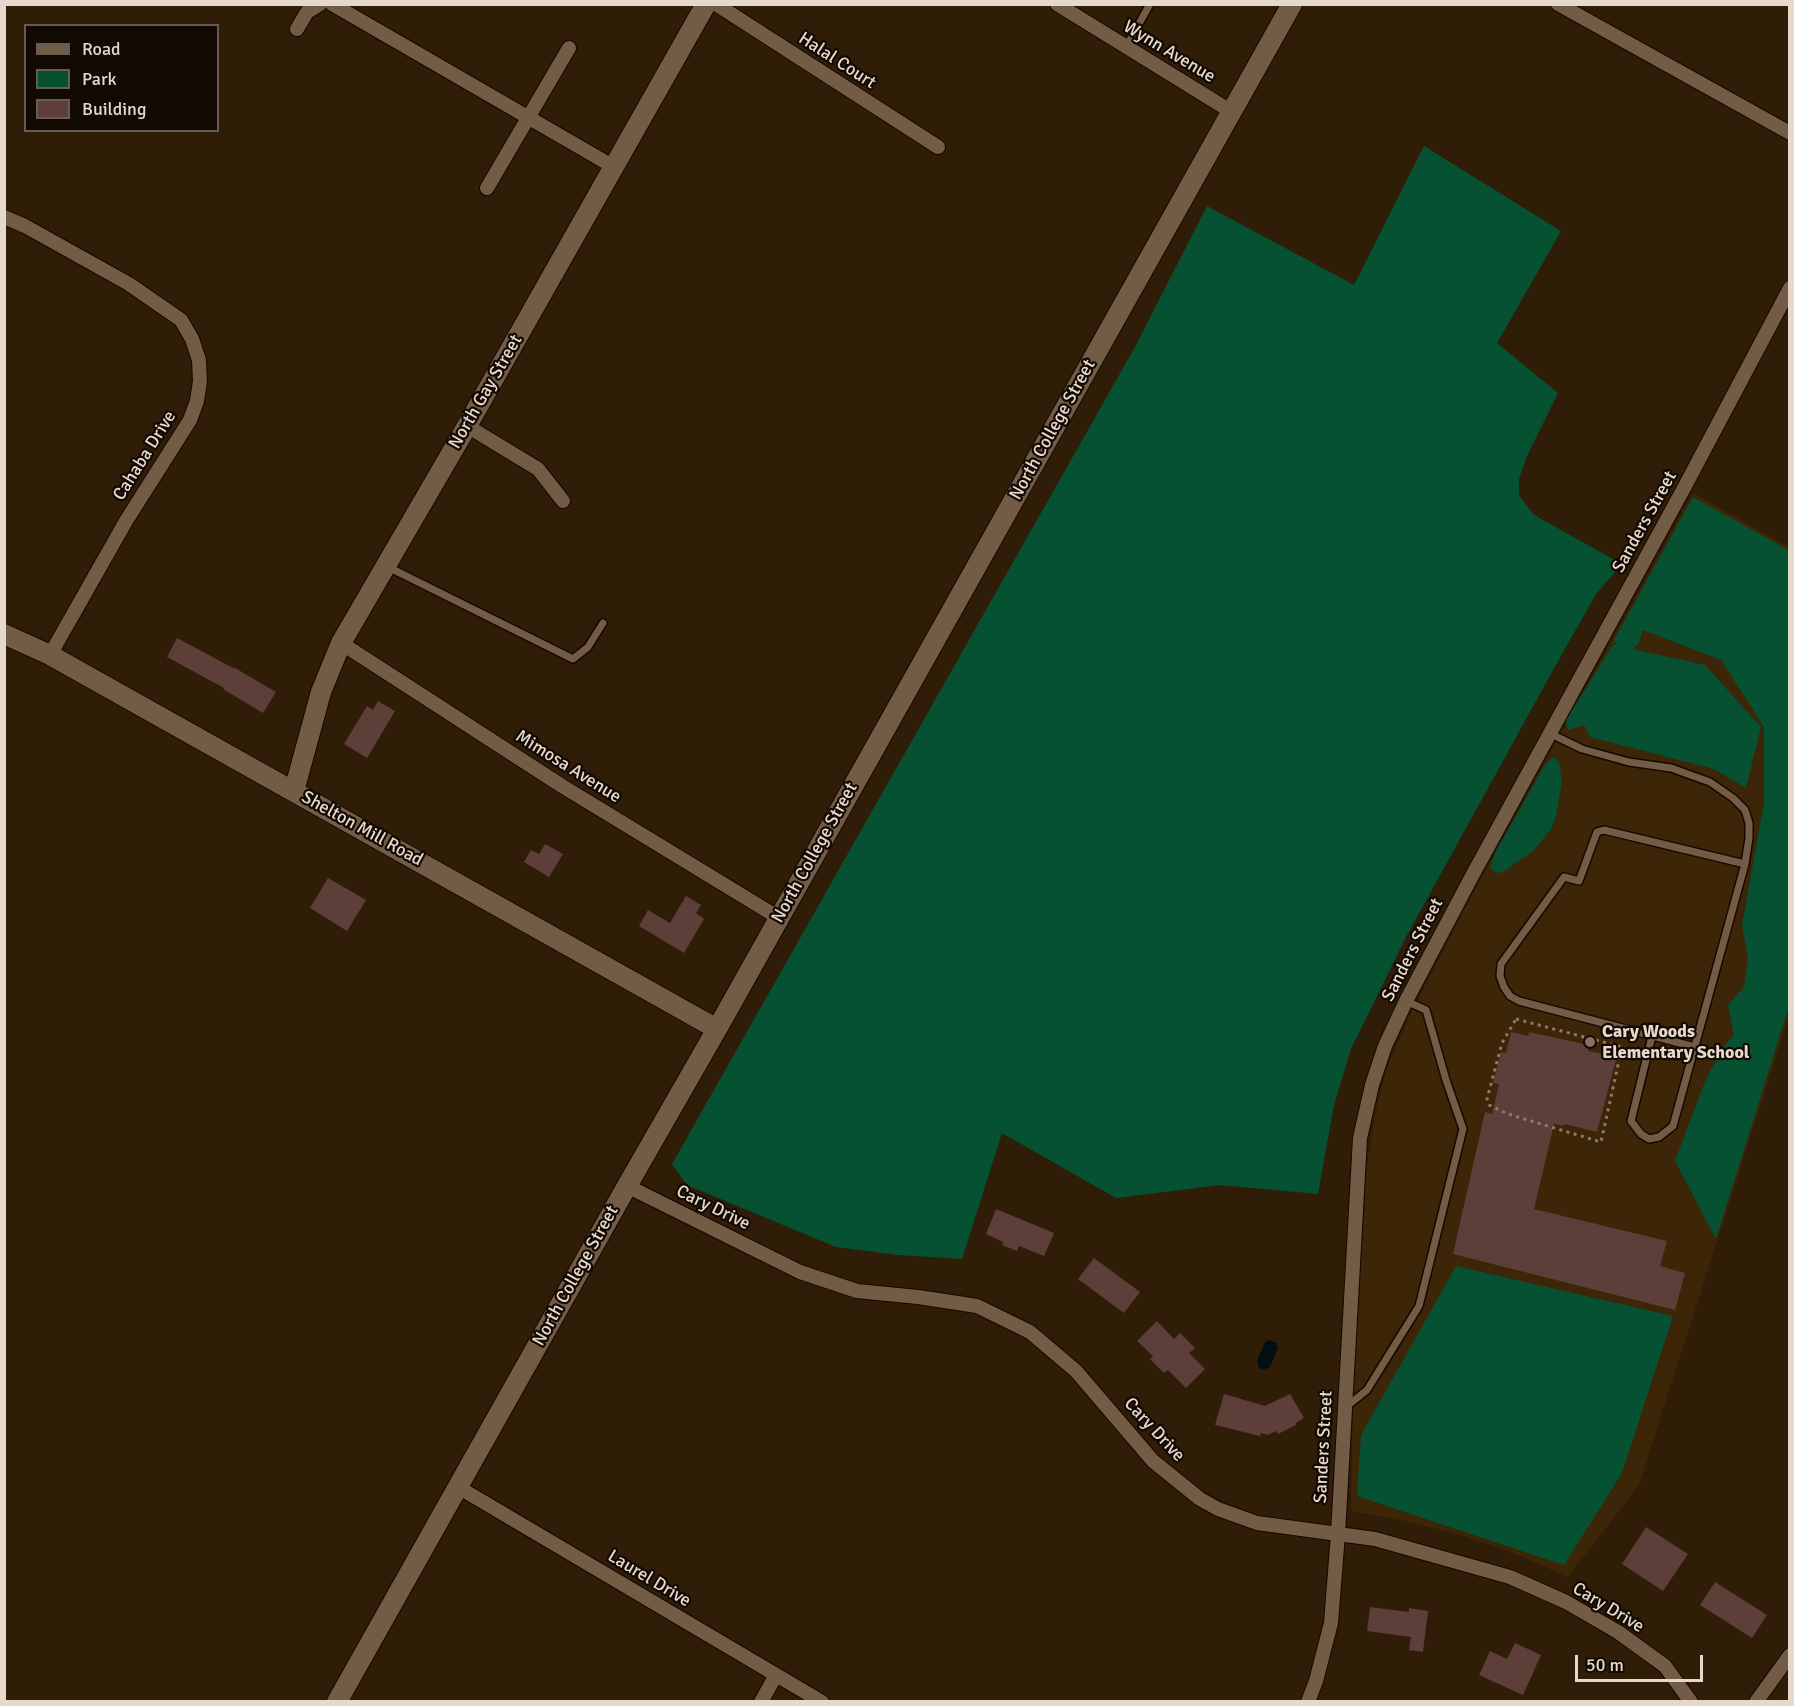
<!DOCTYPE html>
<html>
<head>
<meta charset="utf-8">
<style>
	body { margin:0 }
	#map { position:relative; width:1794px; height:1706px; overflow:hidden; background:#301d07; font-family:Signika,sans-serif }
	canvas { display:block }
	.frame { position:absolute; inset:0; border:6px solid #e6d9cc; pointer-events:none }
	.legend { position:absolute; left:24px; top:24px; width:195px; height:108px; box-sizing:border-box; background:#120903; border:2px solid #675c53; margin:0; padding:8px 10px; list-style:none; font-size:18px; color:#e6d9cc }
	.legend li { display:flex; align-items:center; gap:12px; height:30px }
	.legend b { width:30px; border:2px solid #675c53 }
	.scale { position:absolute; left:1575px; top:1655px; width:128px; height:27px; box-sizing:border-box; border:3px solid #e6d9cc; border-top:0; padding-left:8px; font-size:18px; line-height:21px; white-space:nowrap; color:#e6d9cc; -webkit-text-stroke:4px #120903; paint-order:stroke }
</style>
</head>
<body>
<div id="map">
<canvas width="1794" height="1706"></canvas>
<div class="frame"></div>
<ul class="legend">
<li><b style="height:8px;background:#725c45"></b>Road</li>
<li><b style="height:16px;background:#065132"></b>Park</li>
<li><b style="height:16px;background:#5d3e39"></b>Building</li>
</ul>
<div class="scale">50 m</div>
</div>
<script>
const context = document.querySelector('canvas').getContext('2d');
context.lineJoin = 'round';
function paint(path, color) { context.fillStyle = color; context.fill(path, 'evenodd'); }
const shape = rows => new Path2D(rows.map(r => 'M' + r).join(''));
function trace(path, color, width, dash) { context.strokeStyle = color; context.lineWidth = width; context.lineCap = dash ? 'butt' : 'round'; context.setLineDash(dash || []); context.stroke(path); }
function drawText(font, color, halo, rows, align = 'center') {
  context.font = font + ' Signika,sans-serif'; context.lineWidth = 4.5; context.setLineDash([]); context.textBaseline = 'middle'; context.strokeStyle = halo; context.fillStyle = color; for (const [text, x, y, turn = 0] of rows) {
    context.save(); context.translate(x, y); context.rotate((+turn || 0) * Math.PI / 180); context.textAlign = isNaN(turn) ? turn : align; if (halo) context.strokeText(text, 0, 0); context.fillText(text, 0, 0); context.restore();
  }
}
paint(shape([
	[1693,493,1789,547,1789,1016,1639,1485,1568,1577,1506,1550,1460,1535,1405,1521,1351,1511,1353,1391,1367,1164,1377,1105,1387,1068,1411,1013,1473,893]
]), '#3d2508');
paint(shape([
	[1424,146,1561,231,1497,343,1558,393,1527,456,1519,479,1519,495,1534,515,1622,564,1596,594,1552,672,1406,937,1351,1049,1334,1105,1318,1194,1220,1185,1116,1198,1002,1133,962,1259,898,1255,836,1247,687,1185,672,1164,1135,347,1207,206,1354,285],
	[1693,497,1790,551,1789,1006,1716,1239,1675,1161,1706,1079,1724,1046,1734,1035,1728,1005,1744,987,1748,958,1742,925,1764,803,1764,727,1721,660,1643,630,1638,645,1632,649,1705,665,1761,727,1746,788,1714,769,1590,737,1584,725,1569,730,1567,728,1566,720,1613,645,1617,645,1614,640],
	[1553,757,1559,762,1562,781,1556,816,1551,829,1533,851,1503,872,1496,873,1490,868,1496,851,1546,763],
	[1456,1266,1673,1316,1622,1473,1564,1565,1357,1496,1361,1435]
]), '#065132');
paint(shape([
	[1269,1340,1276,1343,1278,1348,1270,1367,1263,1370,1259,1368,1257,1361,1265,1342]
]), '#030e10');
paint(shape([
	[177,638,235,669,235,668,276,692,263,713,223,689,224,688,167,657],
	[378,701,395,711,367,758,344,744,367,706,373,710],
	[545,844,563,854,549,877,524,862,531,850,539,854],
	[328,878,366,900,347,931,310,908],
	[686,896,701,905,696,913,704,919,684,953,639,926,648,910,670,923],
	[1511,1032,1528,1036,1529,1032,1589,1045,1588,1051,1617,1056,1597,1132,1565,1124,1564,1126,1554,1124,1534,1209,1667,1241,1660,1266,1685,1273,1675,1310,1453,1254,1485,1112,1492,1114,1499,1084,1493,1083,1501,1052,1506,1053],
	[996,1209,1054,1233,1044,1256,1019,1246,1017,1251,1002,1245,1003,1242,986,1234],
	[1094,1258,1140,1292,1124,1313,1078,1279],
	[1157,1321,1174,1339,1180,1333,1195,1348,1189,1353,1205,1369,1186,1388,1168,1370,1164,1373,1150,1359,1153,1356,1137,1341],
	[1224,1394,1265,1406,1290,1394,1304,1418,1296,1423,1296,1425,1278,1434,1276,1431,1268,1435,1261,1433,1260,1436,1215,1425],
	[1646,1527,1688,1554,1663,1591,1622,1564],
	[1715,1582,1767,1615,1752,1638,1700,1605],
	[1370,1607,1409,1612,1409,1608,1428,1611,1423,1652,1409,1650,1411,1637,1367,1631],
	[1515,1643,1541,1655,1523,1695,1479,1675,1490,1651,1507,1659]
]), '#5d3e39');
const lane = shape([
	[1126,47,1150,4],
	[388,567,573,659,588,647,603,623],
	[1549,733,1582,749,1629,762,1671,768,1710,782,1733,798,1745,810,1749,823,1749,838,1745,864,1673,1126,1659,1137,1649,1139,1641,1134,1631,1121,1652,1036],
	[1695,1047,1519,1001,1510,996,1504,987,1500,976,1501,964,1564,877,1579,881,1597,832,1604,830,1745,864],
	[1347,1406,1367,1390,1419,1306,1463,1129,1446,1080,1426,1010,1406,1001]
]);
const street = shape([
	[332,4,614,167],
	[716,4,938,147],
	[1057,4,1232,112],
	[1558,4,1790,133],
	[297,29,307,12,320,4],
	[487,188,569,48],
	[4,217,25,226,129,284,181,320,192,339,199,360,200,381,197,401,190,420,126,521,50,655],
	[467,426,538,469,563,501],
	[341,643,562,786,779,918],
	[627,1186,800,1272,857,1291,918,1297,977,1306,1030,1332,1076,1371,1153,1461,1200,1499,1218,1509,1257,1523,1375,1539,1510,1577,1566,1602,1618,1632,1665,1666,1691,1702],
	[458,1487,822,1702],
	[761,1702,776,1675],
	[1308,1702,1316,1681,1331,1623,1338,1534,1360,1138,1372,1085,1385,1046,1406,1001,1472,876,1684,488,1790,288],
	[1756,1702,1790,1655]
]);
const secondary = shape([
	[4,634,50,655,717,1029],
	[294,791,321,692,341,643,467,426,706,4],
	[337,1702,627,1186,717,1029,1292,4]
]);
trace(lane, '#170700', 10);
trace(street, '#170700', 16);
trace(secondary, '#170700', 22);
trace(shape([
	[1516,1019,1622,1047,1601,1142,1508,1114,1489,1105,1487,1099,1502,1043,1516,1019]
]), '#8b7b69', 3, [3, 4.5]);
trace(lane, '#725c45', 7);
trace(street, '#725c45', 14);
trace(secondary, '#725c45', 20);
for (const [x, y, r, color] of [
	[1590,1042,6,"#8d6e63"]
]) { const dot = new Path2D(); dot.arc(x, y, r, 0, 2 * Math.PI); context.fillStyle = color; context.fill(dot); trace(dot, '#120903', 2); }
drawText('18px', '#e6d9cc', '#120903', [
	["Wynn Avenue",1169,52,31],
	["Halal Court",837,61,33],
	["North Gay Street",486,392,-60],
	["North College Street",1053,430,-61],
	["Cahaba Drive",145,456,-58],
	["Sanders Street",1645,522,-61],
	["Mimosa Avenue",568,767,32],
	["Shelton Mill Road",362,829,29],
	["North College Street",815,853,-61],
	["Sanders Street",1413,950,-63],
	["Cary Drive",713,1208,26],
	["North College Street",576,1276,-61],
	["Cary Drive",1154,1430,47],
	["Sanders Street",1324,1447,-87],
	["Laurel Drive",649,1579,31],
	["Cary Drive",1608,1608,31]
]);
drawText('bold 18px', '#e6d9cc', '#120903', [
	["Cary Woods",1602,1032],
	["Elementary School",1602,1053]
], 'left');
</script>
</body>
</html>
